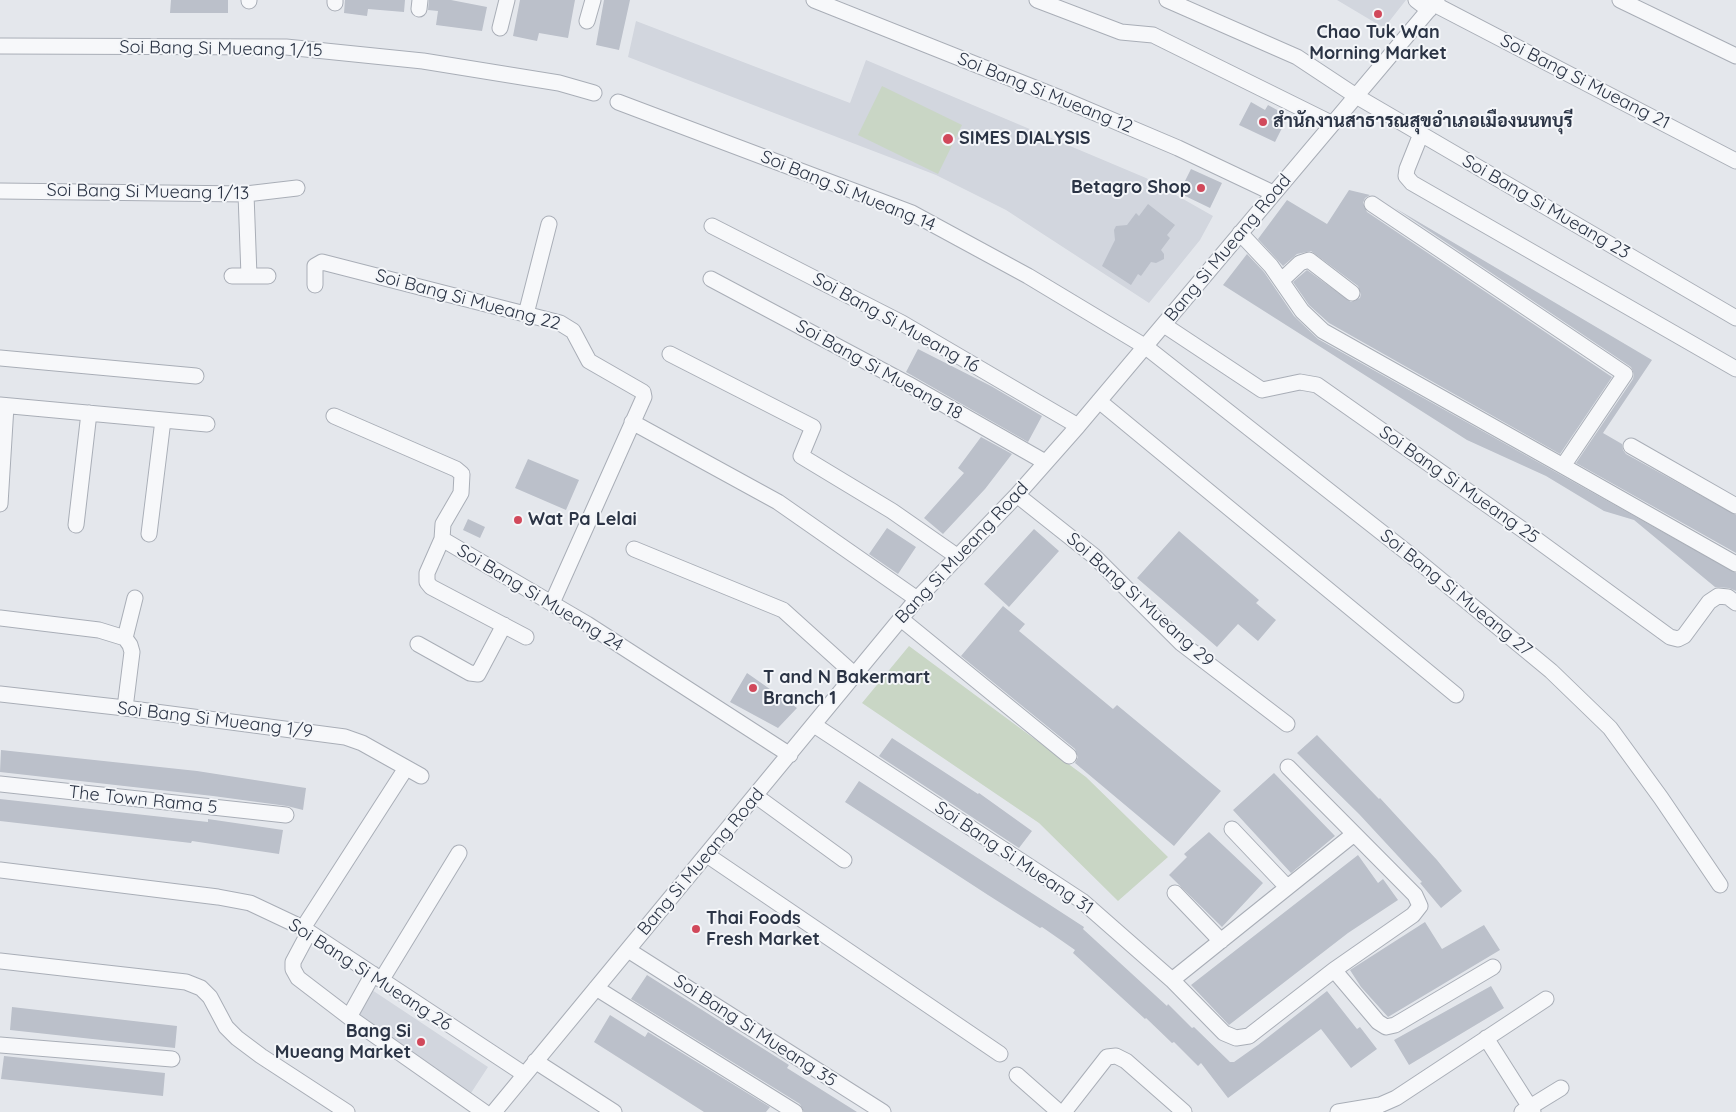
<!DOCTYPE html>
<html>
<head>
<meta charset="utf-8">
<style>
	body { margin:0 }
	canvas { display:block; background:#e4e7ec }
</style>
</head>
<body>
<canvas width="1736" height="1112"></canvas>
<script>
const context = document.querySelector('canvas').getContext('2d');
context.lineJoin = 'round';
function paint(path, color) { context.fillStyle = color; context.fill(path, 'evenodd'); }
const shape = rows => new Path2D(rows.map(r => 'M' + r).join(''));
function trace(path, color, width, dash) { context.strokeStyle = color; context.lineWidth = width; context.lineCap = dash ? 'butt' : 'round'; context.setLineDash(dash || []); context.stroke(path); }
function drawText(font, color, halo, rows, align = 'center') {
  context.font = font + ' Quicksand,Sarabun,sans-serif'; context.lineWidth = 4; context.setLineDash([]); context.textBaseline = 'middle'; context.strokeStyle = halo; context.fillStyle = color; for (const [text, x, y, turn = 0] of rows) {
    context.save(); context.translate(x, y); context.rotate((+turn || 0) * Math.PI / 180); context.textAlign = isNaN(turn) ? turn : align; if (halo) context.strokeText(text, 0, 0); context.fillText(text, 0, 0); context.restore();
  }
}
paint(shape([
	[1337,0,1406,0,1384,28],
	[636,21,850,103,866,60,1146,178,1213,216,1200,240,1149,303,1006,210,936,175,628,57],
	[372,990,488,1067,471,1093,355,1017]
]), '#d2d6de');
paint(shape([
	[882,86,962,125,938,174,858,135],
	[909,646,1086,777,1168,857,1118,901,1039,823,862,703]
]), '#c9d6c5');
paint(shape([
	[171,0,228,0,228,13,170,13],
	[345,0,405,0,404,12,368,9,367,16,344,13],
	[429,0,451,0,487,7,482,31,436,25,438,11,428,10],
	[520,0,575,0,568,38,539,33,537,41,513,36],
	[604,0,630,0,619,50,596,45],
	[1251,102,1265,110,1268,105,1279,111,1277,115,1286,120,1275,142,1239,125],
	[1191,169,1222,183,1210,208,1179,193],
	[1349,190,1370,195,1365,198,1363,203,1367,212,1612,377,1560,454,1329,323,1309,305,1293,282,1307,270,1351,302,1360,298,1361,294,1358,286,1311,251,1297,254,1283,266,1258,239,1287,200,1327,224],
	[1148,204,1175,225,1167,235,1170,238,1161,250,1164,254,1164,259,1156,263,1151,262,1141,276,1138,274,1131,285,1102,266,1115,240,1114,230,1116,226,1127,225,1136,213,1139,216],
	[1395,208,1652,360,1603,433,1622,444,1623,450,1626,454,1736,515,1736,553,1576,463,1633,379,1634,374,1631,367],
	[1247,254,1264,272,1294,316,1318,339,1736,573,1736,591,1729,588,1715,587,1634,520,1604,511,1546,476,1467,440,1223,285],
	[918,349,991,386,1042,416,1028,442,906,372],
	[981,437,1012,454,985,489,943,534,924,518,964,473,958,468],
	[528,459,579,480,566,510,515,488],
	[468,519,485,527,480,538,463,530],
	[887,528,916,547,898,574,869,554],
	[1034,529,1059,551,1009,607,984,584],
	[1179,531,1259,600,1256,603,1276,620,1258,641,1238,624,1217,647,1137,578],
	[1003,606,1025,624,1019,631,1113,709,1117,705,1221,791,1174,846,1075,763,1078,757,1075,749,961,656],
	[747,673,797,708,778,728,730,702],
	[1317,735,1379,799,1380,798,1437,860,1462,891,1441,908,1420,883,1422,882,1359,814,1297,753],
	[892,738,978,794,979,793,1032,831,1019,848,879,756],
	[1,750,197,771,306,788,303,810,287,806,213,796,0,772],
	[1274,773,1335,836,1291,873,1233,810],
	[859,781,1084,927,1083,929,1167,1006,1168,1004,1192,1028,1194,1027,1230,1062,1234,1062,1258,1045,1327,991,1357,1029,1360,1027,1377,1049,1351,1068,1321,1029,1228,1098,1201,1063,1198,1066,1174,1042,1172,1043,1146,1018,1145,1019,1073,953,1075,950,1042,927,1040,928,988,895,845,802],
	[0,799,208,822,208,819,283,830,279,854,192,841,191,843,0,821],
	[1209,832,1263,883,1222,927,1169,875,1187,857,1184,854],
	[1358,855,1378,883,1383,879,1398,900,1348,933,1229,1025,1191,985],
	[1425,922,1442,949,1484,925,1500,950,1388,1017,1361,987,1350,970],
	[647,975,789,1065,787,1068,857,1112,804,1112,800,1104,631,999],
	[1491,986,1504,1008,1409,1065,1394,1040],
	[12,1007,177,1026,175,1048,10,1030],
	[610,1015,645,1037,648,1032,770,1107,766,1112,704,1112,594,1042],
	[4,1056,165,1073,163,1096,1,1079]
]), '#bbc0ca');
const minor = shape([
	[814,0,1060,98,1178,148,1273,193],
	[1037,0,1121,32,1153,35,1331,123],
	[1167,0,1297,57,1356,96,1736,318],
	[1416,0,1429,10],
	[1620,0,1736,56],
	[249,1,249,0],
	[335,3,335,0],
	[1434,4,1736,161],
	[419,9,420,0],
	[587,21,593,0],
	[500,28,507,0],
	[0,46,286,47,423,61,559,83,594,93],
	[618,102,912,213,1028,276,1146,347,1418,561,1551,671,1610,728,1661,798,1720,885],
	[1421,134,1407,169,1406,176,1412,183,1736,369],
	[0,191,246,194,297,188],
	[246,194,249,276],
	[712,226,902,323,1078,426],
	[1240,233,1271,266,1302,311,1323,331,1563,466,1625,374,1372,204],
	[232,276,268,276],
	[711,279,908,384,1045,462],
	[1282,280,1300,263,1309,260,1352,293],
	[315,285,315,266,322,262,560,323,573,331,589,361,643,392,644,397,552,603],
	[526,314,549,224],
	[1164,325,1262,390,1300,382,1317,385,1533,537,1670,637,1678,639,1684,636,1709,602,1718,596,1728,597,1736,603],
	[670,354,813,427,801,456,892,511,958,557],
	[0,358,196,376],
	[1099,401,1456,695],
	[0,405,207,424],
	[334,416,456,469,462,474,461,493,443,524,442,539,587,624,790,755],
	[632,422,778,502,917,599],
	[1631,446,1736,506],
	[1563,466,1736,564],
	[1017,495,1094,556,1181,643,1287,724],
	[0,504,6,406],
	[76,525,89,413],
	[149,534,163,420],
	[442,539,427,573,427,582,431,587,526,637],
	[634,549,783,610,855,675],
	[0,618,99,630,125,638,130,645,132,652,125,708],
	[901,619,1069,756],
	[125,638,135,598],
	[418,644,470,673,478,674,504,625],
	[0,694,125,708,345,737,362,743,421,776],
	[814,725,1082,901,1172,980,1224,1033,1236,1038,1249,1036,1334,970,1413,915,1420,906,1415,895,1288,767],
	[0,784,286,815],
	[756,796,844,860],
	[1232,829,1287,887],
	[707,855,1000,1054],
	[0,870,218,897,250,903,303,928,524,1074],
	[1175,893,1221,941],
	[303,928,406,768],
	[309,932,293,962,293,969,298,978,349,1017,484,1112],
	[628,950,883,1112],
	[0,961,186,982,201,988,210,997,226,1027,237,1038,261,1056,347,1112],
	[1334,970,1378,1022,1386,1027,1395,1025,1493,967],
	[382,979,459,853],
	[1172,980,1354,834],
	[596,988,795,1112],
	[349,1017,373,974],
	[1486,1038,1533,1112],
	[0,1045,172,1059],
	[535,1061,614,1112],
	[1017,1075,1059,1112],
	[494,1112,917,599,1017,495,1078,426,1437,0],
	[1064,1112,1107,1057,1116,1056,1126,1061,1184,1112],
	[1338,1112,1380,1105,1396,1098,1546,999],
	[1522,1112,1561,1088]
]);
trace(minor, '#a9aeb7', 17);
trace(minor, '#f7f8fa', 15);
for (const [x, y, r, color] of [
	[1378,14,5,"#d1495b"],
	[1263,122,5,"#d1495b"],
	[948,139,6,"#d1495b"],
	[1201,188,5,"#d1495b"],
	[518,520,5,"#d1495b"],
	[753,688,5,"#d1495b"],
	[696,929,5,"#d1495b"],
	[421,1042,5,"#d1495b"]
]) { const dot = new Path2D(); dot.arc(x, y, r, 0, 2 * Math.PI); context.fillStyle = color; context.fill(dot); trace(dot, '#f4f6f9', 2); }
drawText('bold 18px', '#2b3445', '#f4f6f9', [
	["Chao Tuk Wan",1378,33,"center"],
	["Morning Market",1378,54,"center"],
	["สำนักงานสาธารณสุขอำเภอเมืองนนทบุรี",1273,122],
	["SIMES DIALYSIS",959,139],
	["Betagro Shop",1191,188,"right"],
	["Wat Pa Lelai",528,520],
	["T and N Bakermart",763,678],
	["Branch 1",763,699],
	["Thai Foods",706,919],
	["Fresh Market",706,940],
	["Bang Si",411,1032,"right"],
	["Mueang Market",411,1053,"right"]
], 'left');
drawText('18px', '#2b3445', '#f4f6f9', [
	["Soi Bang Si Mueang 1/15",221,49,1],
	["Soi Bang Si Mueang 21",1585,82,27],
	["Soi Bang Si Mueang 12",1045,93,22],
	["Soi Bang Si Mueang 14",848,191,22],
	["Soi Bang Si Mueang 1/13",148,192,1],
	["Soi Bang Si Mueang 23",1546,207,30],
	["Bang Si Mueang Road",1228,248,-50],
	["Soi Bang Si Mueang 22",468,300,15],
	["Soi Bang Si Mueang 16",896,323,29],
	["Soi Bang Si Mueang 18",879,370,29],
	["Soi Bang Si Mueang 25",1459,485,35],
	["Bang Si Mueang Road",962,553,-47],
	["Soi Bang Si Mueang 27",1456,593,39],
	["Soi Bang Si Mueang 24",540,598,31],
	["Soi Bang Si Mueang 29",1140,600,42],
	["Soi Bang Si Mueang 1/9",215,720,7],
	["The Town Rama 5",143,800,6],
	["Soi Bang Si Mueang 31",1014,858,34],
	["Bang Si Mueang Road",701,862,-50],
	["Soi Bang Si Mueang 26",370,975,33],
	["Soi Bang Si Mueang 35",755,1031,33]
]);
</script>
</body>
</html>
